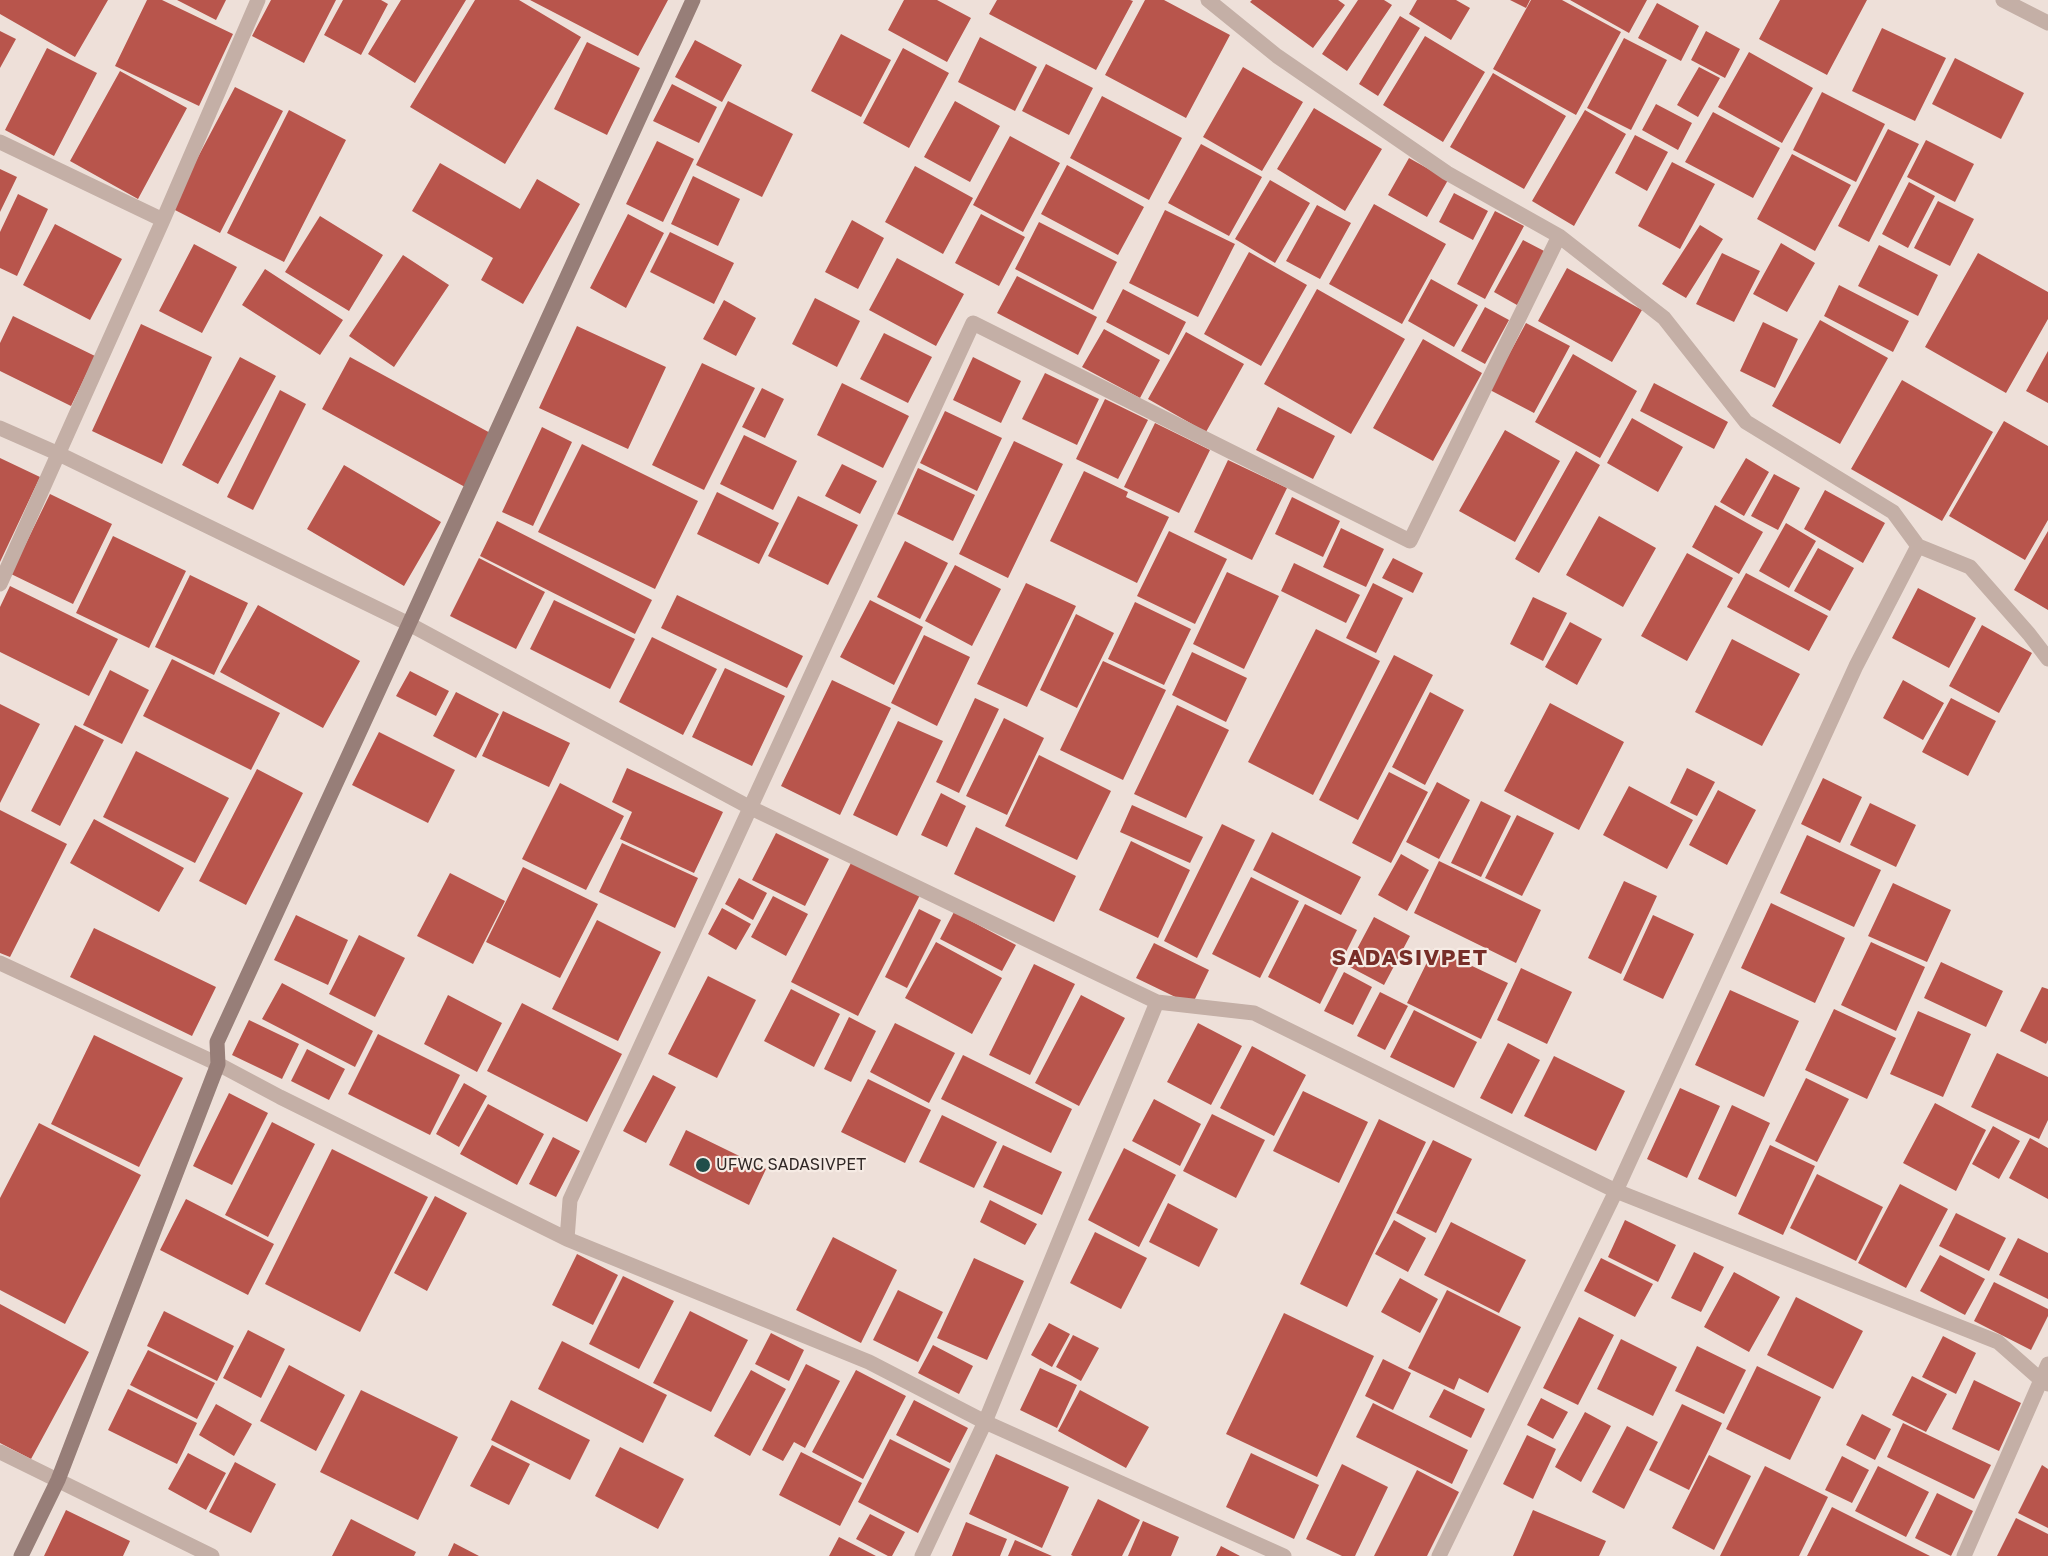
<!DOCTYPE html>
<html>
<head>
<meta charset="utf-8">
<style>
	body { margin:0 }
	canvas { display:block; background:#eee0d9 }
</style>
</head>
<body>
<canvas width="2048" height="1556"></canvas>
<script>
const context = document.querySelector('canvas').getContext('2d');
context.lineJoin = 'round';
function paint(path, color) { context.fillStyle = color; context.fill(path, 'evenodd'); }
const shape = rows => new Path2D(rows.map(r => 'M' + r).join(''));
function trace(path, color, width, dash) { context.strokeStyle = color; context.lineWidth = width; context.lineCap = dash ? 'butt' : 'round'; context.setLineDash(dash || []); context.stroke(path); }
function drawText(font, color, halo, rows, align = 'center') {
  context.font = font + ' "Golos Text",sans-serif'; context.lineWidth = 4.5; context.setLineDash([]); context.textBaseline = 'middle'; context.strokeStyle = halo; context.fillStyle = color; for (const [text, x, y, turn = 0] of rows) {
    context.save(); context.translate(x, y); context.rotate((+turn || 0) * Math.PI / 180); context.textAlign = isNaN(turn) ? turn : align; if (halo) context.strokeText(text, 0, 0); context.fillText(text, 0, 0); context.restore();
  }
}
paint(shape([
	[0,0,108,0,75,57,0,14],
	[147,0,162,0,233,34,199,106,115,66],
	[177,0,226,0,216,20],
	[271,0,336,0,304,63,252,36],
	[343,0,381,0,388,4,361,55,324,35],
	[401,0,466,0,415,83,368,54],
	[475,0,519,0,581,37,505,164,410,107],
	[530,0,668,0,638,56],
	[904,0,937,0,971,18,947,62,888,30],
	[997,0,1130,0,1133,1,1096,70,989,14],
	[1145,0,1164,0,1230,35,1186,118,1105,75],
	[1252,0,1338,0,1345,5,1313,48,1250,2],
	[1358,0,1384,0,1392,5,1347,71,1322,54],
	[1417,0,1456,0,1470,8,1451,40,1409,14],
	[1510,0,1530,0,1526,8],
	[1531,0,1562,0,1621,32,1576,115,1493,69],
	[1570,0,1647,0,1629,33],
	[1780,0,1867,0,1827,75,1759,39],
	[1657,3,1699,26,1681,61,1638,38],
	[1400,16,1420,28,1378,96,1359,84],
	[1882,28,1946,58,1915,121,1852,91],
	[0,31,16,39,0,68],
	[1706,31,1740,49,1725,78,1691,60],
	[841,34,891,60,861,117,811,91],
	[1425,36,1485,72,1443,142,1383,105],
	[980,37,1037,67,1015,111,958,82],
	[1624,38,1667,60,1631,130,1587,108],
	[695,40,742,65,722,102,675,77],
	[587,42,640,68,607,135,554,109],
	[47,48,97,73,54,156,5,130],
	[903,48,949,73,909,148,863,123],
	[1749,52,1813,88,1782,143,1718,107],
	[1955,58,2024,93,2001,139,1932,104],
	[1046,64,1093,88,1069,135,1022,111],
	[1243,67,1303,102,1262,171,1203,137],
	[1699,67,1720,78,1698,117,1677,105],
	[120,71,187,108,138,199,70,161],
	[1493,73,1566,116,1524,189,1450,147],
	[672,84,717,107,699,143,653,121],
	[235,87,283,111,220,233,171,208],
	[1822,92,1885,124,1856,182,1793,150],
	[1102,96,1182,138,1149,200,1070,158],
	[728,101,793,134,762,197,696,165],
	[955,101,1000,126,970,182,924,157],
	[1656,104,1692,123,1678,150,1642,130],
	[1314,108,1382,149,1345,211,1277,169],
	[289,110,346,140,284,262,227,233],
	[1585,110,1626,134,1574,226,1532,201],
	[1713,112,1780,148,1753,198,1685,162],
	[1888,129,1919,144,1869,242,1838,226],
	[1635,135,1668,152,1647,191,1615,173],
	[1010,136,1060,163,1023,232,973,205],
	[1926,140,1974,164,1955,202,1907,177],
	[657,141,694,159,663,222,626,204],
	[1201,144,1262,177,1229,236,1168,203],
	[1792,154,1851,185,1815,251,1757,219],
	[1409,158,1448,180,1427,217,1388,195],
	[1672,162,1715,184,1680,249,1638,226],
	[440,163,520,209,537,179,580,204,523,304,481,280,493,258,412,211],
	[1067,165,1144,207,1118,255,1041,214],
	[915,166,973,198,943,254,885,222],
	[0,169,17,177,0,212],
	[693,176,740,199,718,246,671,224],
	[1270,180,1310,203,1275,263,1235,239],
	[1909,182,1935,196,1908,248,1882,234],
	[1454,193,1488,211,1473,240,1439,222],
	[18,194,48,209,17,276,0,268,0,232],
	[1938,201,1974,219,1950,266,1914,248],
	[1374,204,1446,244,1402,324,1329,284],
	[1317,205,1351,223,1320,279,1286,261],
	[1165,210,1235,244,1198,317,1129,283],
	[1495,211,1524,226,1485,299,1457,284],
	[628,214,664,233,626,308,590,288],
	[981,214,1025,237,999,286,955,263],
	[320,216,383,255,349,311,285,272],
	[852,220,884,238,858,289,825,272],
	[1039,222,1117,262,1093,310,1015,269],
	[55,224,122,259,90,320,23,285],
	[1700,225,1723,239,1686,298,1662,284],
	[670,232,734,263,714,304,650,272],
	[1523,240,1546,252,1517,305,1494,292],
	[1781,243,1815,263,1787,312,1753,294],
	[194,244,237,267,202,333,159,311],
	[1879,245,1938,275,1918,316,1858,286],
	[1249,252,1307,285,1261,366,1204,334],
	[1722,253,1760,271,1734,322,1696,304],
	[1978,253,2048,292,2048,319,2006,393,1925,347],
	[403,255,449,285,394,367,349,336],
	[897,258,964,294,936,346,869,310],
	[1567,268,1642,310,1612,362,1538,321],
	[265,269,343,320,320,355,242,305],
	[1017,276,1097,317,1078,355,997,313],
	[1431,279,1478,305,1454,347,1408,321],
	[1839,285,1909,321,1893,352,1824,316],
	[1123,289,1186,322,1169,355,1106,322],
	[1317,289,1405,339,1351,434,1264,384],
	[815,298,860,321,837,367,792,344],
	[724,300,756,318,736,356,703,339],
	[1485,307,1509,320,1485,364,1461,351],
	[13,316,95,356,71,406,0,371,0,343],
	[1820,320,1888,358,1840,444,1772,406],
	[1763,322,1798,339,1775,388,1740,371],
	[1526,323,1570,346,1534,413,1490,390],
	[141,324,212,357,162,464,92,431],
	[577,326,666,367,628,449,539,408],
	[1104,329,1160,360,1140,398,1082,367],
	[1186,332,1244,364,1206,432,1148,399],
	[884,333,932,357,908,403,860,379],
	[1423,339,1482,373,1433,461,1373,428],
	[2048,351,2048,403,2026,391],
	[1573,354,1637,391,1600,458,1535,422],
	[240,357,276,376,218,484,182,465],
	[350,357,494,435,465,487,322,409],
	[973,357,1021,381,1001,423,953,400],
	[702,363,755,388,704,490,652,465],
	[1045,373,1099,399,1077,445,1022,419],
	[1902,380,1993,432,1942,521,1851,469],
	[842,383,909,416,883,468,817,435],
	[1654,383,1728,422,1714,449,1640,411],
	[762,388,784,399,765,438,742,427],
	[280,390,306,404,253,510,227,497],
	[1105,399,1148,420,1118,479,1076,459],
	[1278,407,1335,436,1313,479,1256,450],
	[945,411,1002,438,977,491,920,463],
	[1632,418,1683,447,1658,492,1607,463],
	[2004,421,2048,446,2048,520,2025,560,1949,516],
	[1155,423,1210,450,1179,513,1124,487],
	[542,427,572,442,533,526,502,512],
	[1505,430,1560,461,1515,542,1459,511],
	[744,435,797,461,773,510,720,484],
	[1014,441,1063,464,1008,578,959,554],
	[582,444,698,501,655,589,538,532],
	[1576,451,1600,465,1539,573,1515,559],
	[0,458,40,477,0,562],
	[1746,458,1769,472,1744,516,1720,502],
	[1228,460,1287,488,1252,560,1194,532],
	[842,464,877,481,860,514,825,496],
	[344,465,441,522,404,586,307,529],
	[918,468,975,495,953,541,897,514],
	[1084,471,1128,492,1126,497,1169,517,1137,583,1050,541],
	[1774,474,1800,488,1778,530,1751,516],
	[1825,490,1885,523,1863,563,1804,529],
	[717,492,779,523,759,564,697,534],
	[50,494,112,524,73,604,11,574],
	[798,496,858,525,828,585,768,556],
	[1292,497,1340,521,1323,557,1275,534],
	[1715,505,1763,532,1739,574,1692,547],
	[1599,516,1656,548,1623,607,1566,575],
	[497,521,652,600,635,634,480,556],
	[1786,523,1816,541,1789,588,1759,571],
	[1341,528,1384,549,1366,587,1323,567],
	[1169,531,1227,559,1195,624,1137,596],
	[2048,531,2048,610,2014,590],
	[113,536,186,571,149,648,76,613],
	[905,541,948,563,920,619,877,597],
	[1818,548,1854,568,1830,611,1794,591],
	[1687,553,1733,578,1687,661,1641,636],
	[479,558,545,592,516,649,450,616],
	[1393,558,1423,573,1413,593,1382,578],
	[1294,563,1360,595,1346,623,1281,591],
	[955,565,1001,589,972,646,925,621],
	[1227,572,1279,596,1244,669,1193,644],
	[1746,573,1828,616,1809,651,1727,607],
	[190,575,248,603,214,675,155,647],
	[1026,583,1076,606,1027,707,977,684],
	[1373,583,1403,598,1376,653,1346,638],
	[10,586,118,639,89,696,0,652,0,607],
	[1918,588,1976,618,1949,668,1892,638],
	[677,595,803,656,787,688,661,628],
	[1533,597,1567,613,1543,661,1510,644],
	[554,600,635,639,610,689,530,649],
	[870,600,923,627,894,685,840,657],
	[1135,602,1191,629,1164,685,1108,659],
	[258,605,360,661,323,728,220,672],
	[1076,614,1114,633,1077,708,1040,690],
	[1570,622,1602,639,1577,685,1545,667],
	[1982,625,2032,653,1999,713,1949,686],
	[1316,629,1380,661,1313,795,1248,762],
	[924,635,970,657,937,726,891,703],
	[652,637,717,669,683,735,619,702],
	[1732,639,1800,674,1762,746,1695,712],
	[1192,652,1247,678,1226,722,1172,695],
	[1394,655,1433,675,1358,820,1319,800],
	[172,659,280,713,251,770,143,716],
	[1103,661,1166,690,1123,780,1060,750],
	[725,668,785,696,752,766,692,737],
	[110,670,149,690,122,744,83,725],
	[410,671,449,691,436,716,396,696],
	[832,680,891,708,840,815,781,786],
	[1903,680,1944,703,1923,740,1883,718],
	[456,692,499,714,476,758,433,736],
	[1430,692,1464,710,1425,785,1392,767],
	[975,698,999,709,959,793,936,782],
	[1951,698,1996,721,1968,776,1922,752],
	[1550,703,1624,742,1579,830,1504,791],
	[0,704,40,724,0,803],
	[1177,705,1229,730,1186,818,1134,794],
	[503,711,570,743,549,787,482,756],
	[1004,718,1044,738,1007,815,966,796],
	[898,721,943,741,897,836,853,815],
	[75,725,104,740,60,826,31,811],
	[379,732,455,770,428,823,352,785],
	[136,751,229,798,195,863,103,817],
	[1039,755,1111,791,1077,860,1005,826],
	[627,768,723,812,694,873,620,839,632,812,612,802],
	[1687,768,1715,782,1697,816,1670,803],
	[257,769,303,793,246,905,199,881],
	[1389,772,1428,792,1391,863,1352,843],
	[1823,778,1862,797,1840,843,1801,824],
	[1437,782,1470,800,1439,859,1406,842],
	[560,783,624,816,586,890,522,859],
	[1629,786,1693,820,1667,869,1603,835],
	[1718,790,1756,810,1727,865,1689,845],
	[941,793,966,806,947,847,921,835],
	[1481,801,1511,816,1481,877,1451,863],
	[1870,803,1916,825,1896,867,1850,845],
	[1132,805,1203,837,1190,863,1120,832],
	[0,810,67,844,10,957,0,953],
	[1517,815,1554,833,1522,896,1485,878],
	[94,819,184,868,159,912,70,863],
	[1222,824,1255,840,1197,958,1164,941],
	[976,827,1076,876,1054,922,954,874],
	[1272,832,1361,877,1341,915,1253,870],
	[776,833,829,859,805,906,752,880],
	[1807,835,1881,870,1854,927,1780,893],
	[1131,841,1190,870,1158,938,1099,910],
	[622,843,698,878,675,928,599,892],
	[1401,854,1429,870,1407,911,1378,895],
	[852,861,920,895,858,1016,791,982],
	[1439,861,1541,910,1516,963,1414,913],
	[523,867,598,904,560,978,486,942],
	[450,873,505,901,473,964,417,936],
	[1251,877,1299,901,1260,978,1212,954],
	[739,878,767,893,753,920,725,904],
	[1624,881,1657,896,1621,974,1588,958],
	[1893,883,1951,910,1927,962,1868,936],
	[773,896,808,914,786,956,751,937],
	[1771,903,1845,938,1815,1003,1741,968],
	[1305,904,1357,930,1320,1004,1268,977],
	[722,908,751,924,736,950,708,934],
	[919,909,941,920,907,988,885,977],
	[954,912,1016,945,1002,971,940,939],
	[296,915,348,940,328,985,274,960],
	[1653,915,1694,934,1663,999,1623,980],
	[1374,917,1410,936,1384,985,1348,966],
	[597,920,661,952,618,1041,552,1009],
	[94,928,216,987,192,1036,70,977],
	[359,935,405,958,375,1017,329,994],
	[936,942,1002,978,972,1034,905,998],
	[1871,942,1925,967,1896,1031,1841,1005],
	[1154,943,1209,970,1192,1005,1136,978],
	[1434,948,1508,983,1481,1039,1407,1003],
	[1941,962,2003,991,1986,1027,1924,998],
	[1034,964,1075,984,1030,1075,989,1055],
	[1521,968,1572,992,1547,1044,1497,1020],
	[1344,972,1372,987,1353,1025,1324,1011],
	[708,976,756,1000,717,1078,668,1054],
	[282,983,373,1031,355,1067,262,1019],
	[2042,987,2048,989,2048,1040,2046,1044,2020,1031],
	[791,989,840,1014,814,1067,764,1041],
	[1730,990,1799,1021,1764,1097,1695,1065],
	[1380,992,1408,1006,1385,1050,1357,1036],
	[448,995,502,1023,477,1072,424,1044],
	[1081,995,1125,1018,1079,1106,1035,1083],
	[522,1003,622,1054,587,1122,487,1071],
	[1834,1009,1896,1038,1867,1099,1805,1070],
	[1414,1010,1477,1042,1454,1088,1390,1057],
	[1918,1011,1971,1034,1943,1097,1890,1074],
	[849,1017,876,1031,851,1082,824,1069],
	[249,1020,299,1044,282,1079,232,1055],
	[895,1023,955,1053,929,1103,870,1072],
	[1198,1023,1242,1046,1211,1105,1167,1082],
	[378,1034,460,1075,430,1135,348,1094],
	[94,1035,183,1078,139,1167,51,1124],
	[1508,1043,1540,1060,1512,1114,1480,1098],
	[1252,1046,1306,1075,1274,1136,1220,1108],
	[307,1049,345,1069,329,1100,291,1081],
	[1997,1053,2048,1077,2048,1120,2039,1139,1971,1107],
	[963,1055,1072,1109,1051,1153,941,1099],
	[1554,1056,1625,1091,1596,1151,1524,1116],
	[653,1075,676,1087,646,1143,623,1131],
	[1806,1078,1849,1099,1817,1162,1775,1141],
	[868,1079,931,1110,905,1163,841,1132],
	[464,1083,487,1096,459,1147,436,1134],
	[1680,1088,1720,1106,1687,1178,1647,1159],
	[1303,1091,1368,1122,1339,1183,1273,1151],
	[229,1093,268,1113,232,1185,193,1166],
	[1154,1099,1201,1124,1180,1166,1132,1141],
	[1935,1103,1986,1130,1956,1191,1903,1163],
	[488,1104,544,1134,517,1185,460,1154],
	[1732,1105,1770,1123,1736,1197,1698,1179],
	[1212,1114,1265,1140,1236,1198,1183,1171],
	[942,1115,997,1142,974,1188,919,1162],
	[1379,1119,1426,1142,1347,1307,1300,1284],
	[272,1122,315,1144,268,1237,225,1215],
	[39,1123,141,1175,65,1324,0,1290,0,1198],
	[1993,1126,2020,1141,1999,1179,1972,1164],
	[686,1130,766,1169,749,1205,669,1165],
	[553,1137,580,1151,556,1197,529,1184],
	[2030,1138,2048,1148,2048,1199,2009,1178],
	[1433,1140,1472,1159,1436,1233,1396,1213],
	[1003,1145,1062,1172,1042,1215,983,1187],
	[1770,1145,1815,1166,1783,1235,1738,1214],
	[1124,1148,1176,1175,1139,1247,1088,1220],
	[332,1149,428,1197,360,1332,265,1284],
	[1817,1174,1883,1207,1856,1261,1790,1228],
	[1900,1184,1948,1209,1906,1288,1858,1263],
	[435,1196,467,1213,427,1291,394,1273],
	[186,1199,274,1244,248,1295,160,1250],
	[990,1200,1037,1224,1025,1245,980,1222],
	[1168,1203,1218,1229,1199,1267,1149,1242],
	[1956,1213,2006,1238,1989,1271,1939,1246],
	[1394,1220,1426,1238,1408,1272,1375,1254],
	[1625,1220,1676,1245,1658,1282,1608,1257],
	[1451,1222,1526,1260,1499,1313,1424,1275],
	[1095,1232,1147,1258,1121,1309,1070,1283],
	[833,1237,897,1270,861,1343,796,1310],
	[2018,1238,2048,1253,2048,1299,1999,1275],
	[1694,1252,1724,1267,1701,1312,1671,1298],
	[577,1254,618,1275,593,1325,552,1305],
	[1940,1255,1985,1279,1965,1315,1920,1291],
	[974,1258,1024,1281,987,1360,937,1338],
	[1601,1258,1653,1284,1635,1317,1584,1291],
	[1734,1272,1780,1297,1749,1352,1704,1327],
	[623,1276,674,1301,639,1369,589,1344],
	[1400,1278,1438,1299,1420,1333,1381,1312],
	[1994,1282,2048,1309,2048,1316,2031,1350,1974,1321],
	[898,1290,943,1312,918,1362,873,1340],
	[1447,1290,1521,1327,1488,1393,1459,1378,1454,1390,1408,1368],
	[1796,1297,1863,1331,1833,1389,1767,1355],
	[0,1304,89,1352,31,1459,0,1443],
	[164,1311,234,1346,217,1381,147,1346],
	[690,1311,748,1340,711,1412,653,1383],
	[1284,1313,1374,1356,1317,1477,1226,1434],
	[1579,1317,1614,1335,1578,1405,1543,1388],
	[1049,1323,1070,1334,1052,1367,1031,1355],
	[248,1330,285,1349,261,1398,223,1378],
	[771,1333,804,1350,789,1381,755,1364],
	[1073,1335,1099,1348,1081,1381,1056,1367],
	[1943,1336,1976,1353,1956,1394,1922,1377],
	[1621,1339,1677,1367,1653,1416,1597,1389],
	[562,1341,667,1395,643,1443,538,1389],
	[933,1345,973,1366,959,1394,918,1373],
	[1697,1346,1746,1370,1724,1414,1675,1391],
	[148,1350,215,1383,197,1419,130,1385],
	[1383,1359,1411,1373,1393,1410,1365,1396],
	[806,1364,840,1381,805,1448,794,1442,783,1461,762,1450],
	[289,1365,345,1395,316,1451,260,1421],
	[1757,1366,1821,1397,1790,1460,1726,1429],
	[1040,1368,1077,1385,1057,1428,1020,1410],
	[751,1370,786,1389,750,1456,714,1436],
	[856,1370,906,1396,863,1479,812,1452],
	[1912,1376,1947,1394,1926,1432,1892,1415],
	[1974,1380,2021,1403,1999,1451,1952,1429],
	[128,1389,197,1423,177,1464,108,1430],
	[1444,1389,1485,1409,1471,1438,1429,1417],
	[361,1390,458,1437,418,1520,320,1472],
	[1080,1390,1149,1427,1126,1468,1058,1431],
	[1541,1398,1568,1412,1553,1439,1527,1425],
	[511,1400,590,1440,570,1480,491,1440],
	[914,1400,968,1428,950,1463,896,1435],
	[1373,1403,1468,1450,1452,1484,1356,1437],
	[216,1404,252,1424,234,1456,199,1435],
	[1682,1404,1722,1423,1689,1490,1649,1470],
	[1585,1412,1611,1426,1581,1482,1555,1467],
	[1862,1414,1891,1429,1875,1460,1846,1445],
	[1903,1423,1991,1465,1974,1499,1887,1457],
	[1627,1426,1658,1442,1624,1509,1592,1492],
	[1527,1435,1556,1449,1533,1499,1503,1484],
	[890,1439,950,1469,918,1533,858,1502],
	[492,1445,530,1464,509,1505,470,1486],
	[620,1447,684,1479,658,1529,595,1496],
	[801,1452,862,1483,840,1526,779,1495],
	[188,1453,226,1473,206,1510,168,1489],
	[1251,1453,1319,1485,1294,1539,1226,1507],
	[996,1454,1069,1487,1042,1548,969,1514],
	[1709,1455,1751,1476,1714,1550,1672,1528],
	[1842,1456,1869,1470,1852,1503,1825,1490],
	[235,1462,276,1484,251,1533,209,1512],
	[1342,1464,1388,1487,1355,1556,1342,1556,1306,1539],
	[2042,1465,2048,1469,2048,1528,2018,1513],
	[1765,1466,1828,1497,1799,1556,1720,1556],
	[1878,1466,1929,1492,1906,1537,1855,1511],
	[1417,1470,1459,1492,1427,1556,1374,1556],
	[1937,1493,1973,1511,1951,1556,1915,1538],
	[1098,1499,1140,1520,1122,1556,1073,1556,1071,1555],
	[1832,1507,1930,1556,1807,1556],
	[66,1510,130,1541,123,1556,44,1556],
	[1533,1510,1606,1541,1599,1556,1513,1556],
	[870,1514,905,1532,892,1556,888,1556,856,1539],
	[2016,1518,2048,1534,2048,1556,1997,1556],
	[351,1519,416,1552,414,1556,332,1556],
	[1143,1521,1179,1537,1171,1556,1128,1556],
	[966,1522,1007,1539,1000,1556,952,1556],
	[839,1537,876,1556,829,1556],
	[1015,1540,1052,1556,1008,1556],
	[454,1543,479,1556,448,1556],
	[1221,1546,1240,1556,1216,1556]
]), '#b8554c');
trace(shape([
	[1208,0,1277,56,1447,173,1559,236,1664,318,1746,422,1893,512,1918,546],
	[2003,0,2048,23],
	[0,142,163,220],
	[0,428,59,454,409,624,749,807,1157,1002],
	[0,584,163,220,258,0],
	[0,963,218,1064,280,1097,567,1239,869,1362,985,1422,1284,1556],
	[567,1239,570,1200,973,323,1410,541,1559,236],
	[0,1452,212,1556],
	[922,1556,985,1422,1157,1002,1254,1013,1616,1191,1998,1342,2041,1380,2048,1384],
	[1439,1556,1616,1191,1856,666,1918,546,1970,567,2029,634,2048,659],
	[1964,1556,2048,1364]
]), '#c4afa6', 15);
trace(shape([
	[21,1556,58,1480,218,1064,217,1042,409,624,693,0]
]), '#977e78', 15);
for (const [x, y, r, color] of [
	[703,1165,8,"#204e4a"]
]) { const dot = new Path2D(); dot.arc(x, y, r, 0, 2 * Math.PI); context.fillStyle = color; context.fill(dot); trace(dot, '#f6ebe4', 2); }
drawText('16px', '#312826', '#f6ebe4', [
	["UFWC SADASIVPET",716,1165]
], 'left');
context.letterSpacing = '1.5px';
drawText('bold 22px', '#772e28', '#f6ebe4', [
	["SADASIVPET",1410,958]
]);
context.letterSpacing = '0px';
</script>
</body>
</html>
